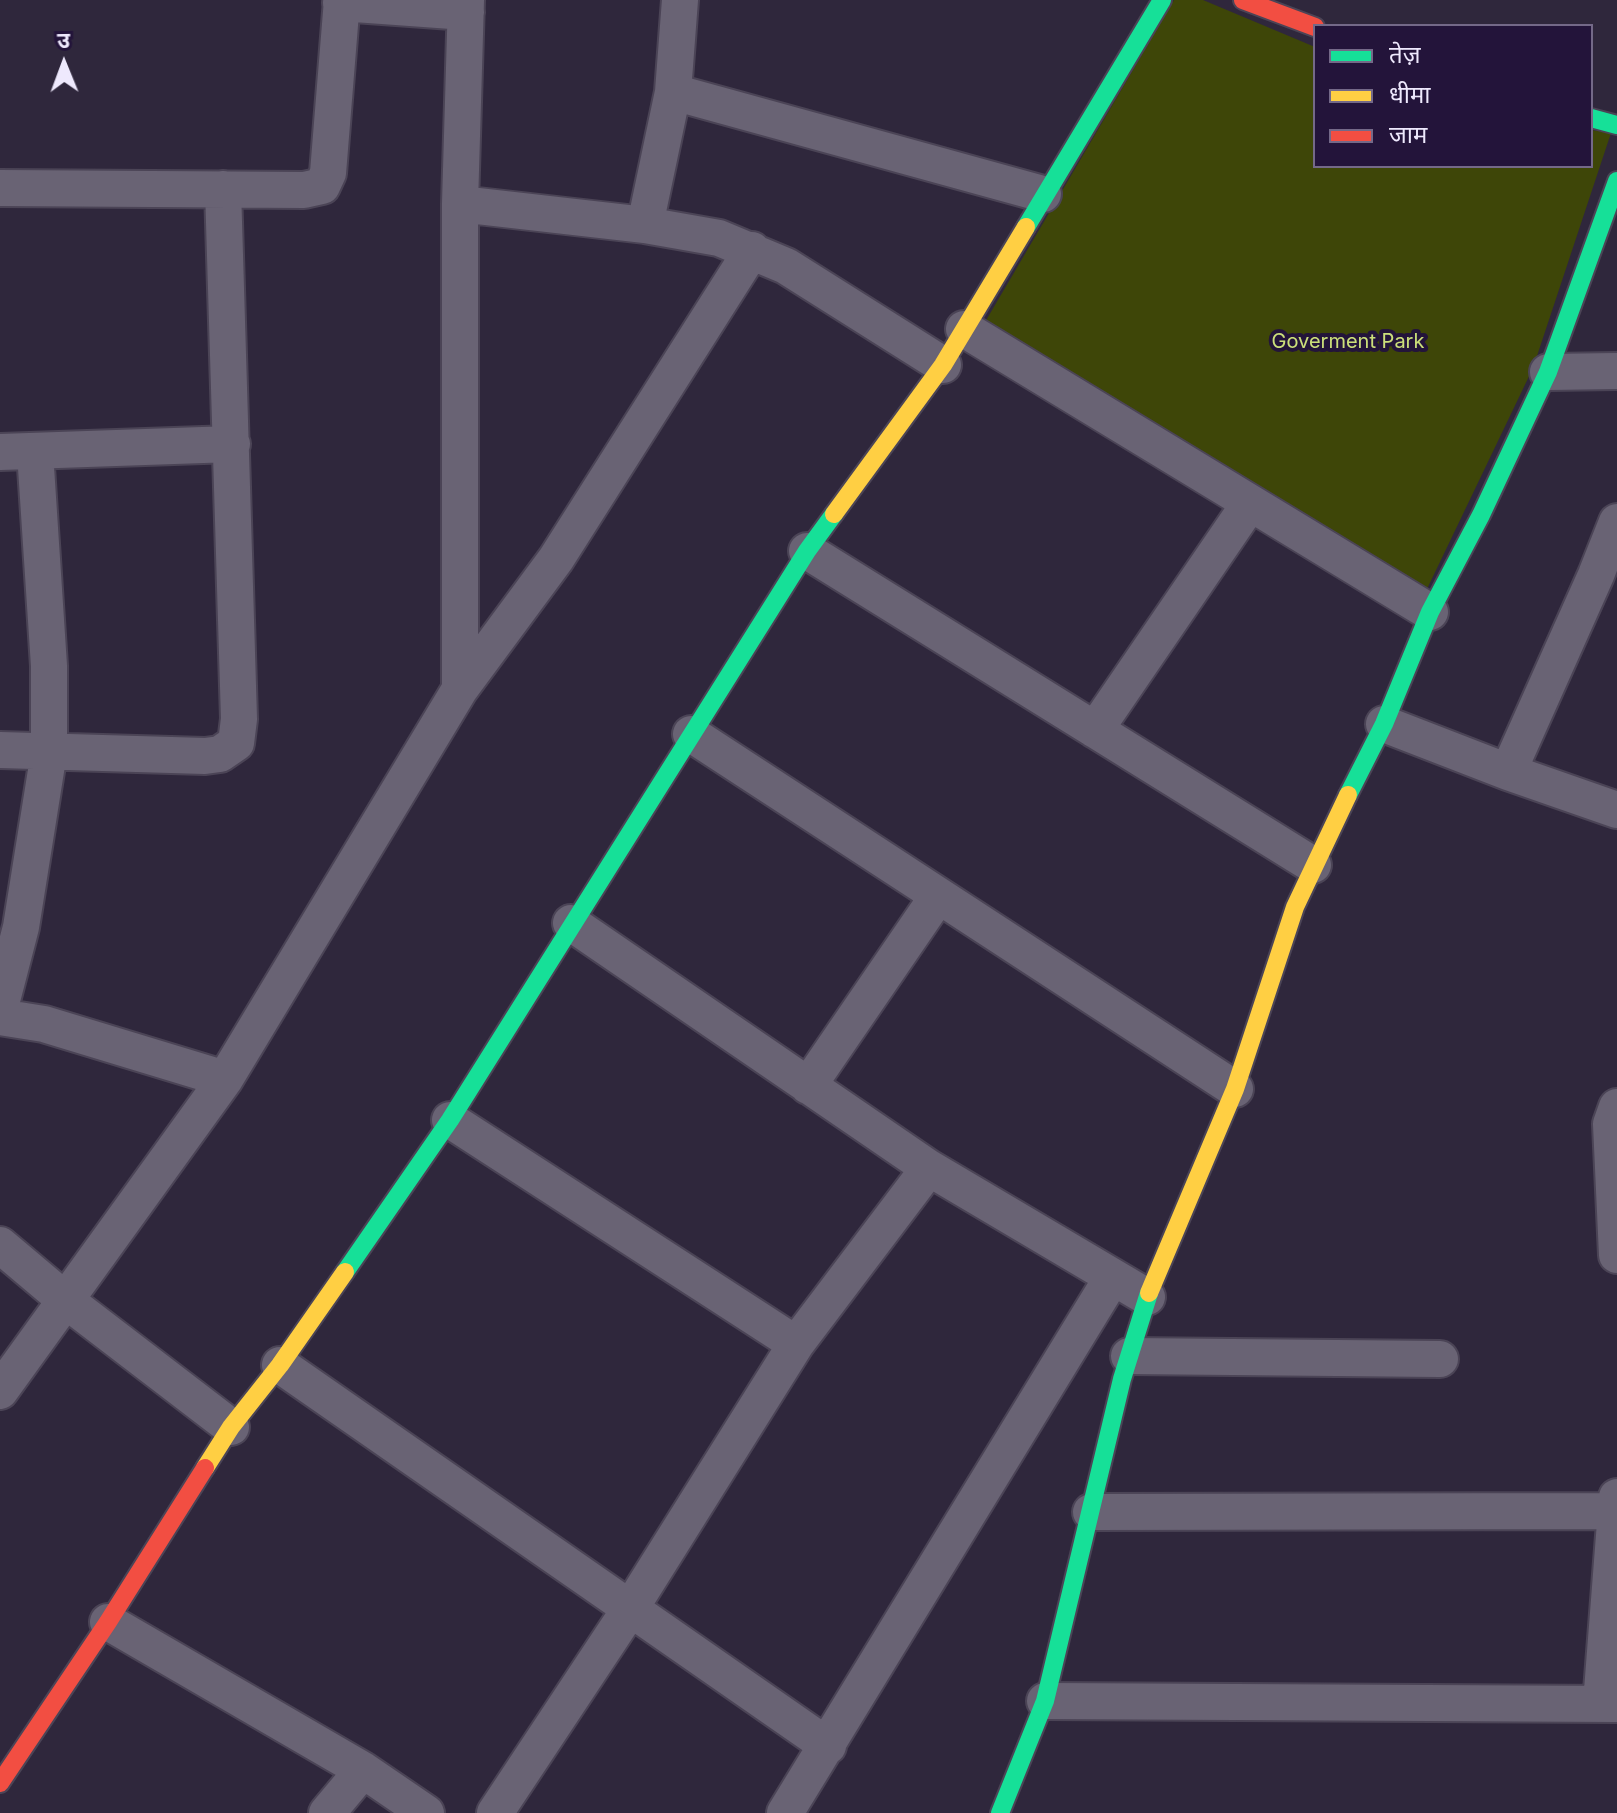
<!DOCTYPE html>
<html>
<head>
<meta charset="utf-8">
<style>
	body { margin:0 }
	#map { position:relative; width:1617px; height:1813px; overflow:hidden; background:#2f273c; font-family:Inter,"Noto Sans Devanagari",sans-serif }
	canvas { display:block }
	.legend { position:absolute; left:1313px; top:24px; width:280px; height:144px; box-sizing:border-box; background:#23143a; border:2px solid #746988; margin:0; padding:10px 14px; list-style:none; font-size:24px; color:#eee9fd }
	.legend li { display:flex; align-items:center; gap:16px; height:40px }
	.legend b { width:40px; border:2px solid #746988 }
	.north { position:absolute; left:24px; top:24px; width:80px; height:80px; -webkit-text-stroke:6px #23143a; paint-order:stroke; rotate:359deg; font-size:22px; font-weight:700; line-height:32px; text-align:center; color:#eee9fd }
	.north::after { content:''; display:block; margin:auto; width:28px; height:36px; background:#eee9fd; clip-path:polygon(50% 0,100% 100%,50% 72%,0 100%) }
</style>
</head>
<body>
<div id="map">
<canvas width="1617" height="1813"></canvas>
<ul class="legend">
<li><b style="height:10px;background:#16e098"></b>तेज़</li>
<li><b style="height:10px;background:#ffcf43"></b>धीमा</li>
<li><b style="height:10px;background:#f24e42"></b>जाम</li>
</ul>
<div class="north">उ</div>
</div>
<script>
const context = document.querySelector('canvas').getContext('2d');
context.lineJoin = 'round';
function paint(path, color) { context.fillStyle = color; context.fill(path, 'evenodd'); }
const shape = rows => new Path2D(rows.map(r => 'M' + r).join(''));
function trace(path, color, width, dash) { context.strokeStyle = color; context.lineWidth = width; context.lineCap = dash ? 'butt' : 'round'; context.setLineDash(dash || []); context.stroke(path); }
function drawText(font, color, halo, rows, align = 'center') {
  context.font = font + ' Inter,sans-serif'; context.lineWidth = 8; context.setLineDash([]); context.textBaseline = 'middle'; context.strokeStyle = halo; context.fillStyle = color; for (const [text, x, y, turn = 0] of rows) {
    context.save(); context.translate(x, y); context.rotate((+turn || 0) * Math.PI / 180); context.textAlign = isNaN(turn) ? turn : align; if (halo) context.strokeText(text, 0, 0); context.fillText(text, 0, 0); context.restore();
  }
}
paint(shape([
	[1174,0,1203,0,1315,47,1315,166,1591,166,1591,130,1611,133,1533,368,1427,589,1250,489,985,322]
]), '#3e4608');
const street = shape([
	[341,3,466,12],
	[673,92,1043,194],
	[0,188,304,190,322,186,328,173,342,0],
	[460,204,645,225,719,238,786,266,943,365],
	[645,225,673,92,680,0],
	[964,329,1430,612],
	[1548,372,1617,371],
	[0,452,232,444],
	[807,551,1313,865],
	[460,689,460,204,466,0],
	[1384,724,1508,772,1617,810],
	[1095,730,1250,503],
	[691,734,1235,1089],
	[0,750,205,756,220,754,236,743,239,719,223,189],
	[1508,772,1596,575,1617,522],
	[571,923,929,1168,1147,1297],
	[0,1008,21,927,49,752,49,666,35,452],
	[0,1017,44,1024,225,1079],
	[808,1086,938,896],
	[1617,1107,1611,1124,1617,1255],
	[450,1120,796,1344],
	[0,1245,64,1299,231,1427],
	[1129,1356,1440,1359],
	[280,1365,828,1746],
	[0,1391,225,1079,460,689,556,559,752,250],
	[1091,1512,1616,1511],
	[108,1622,363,1770,426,1813],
	[1045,1701,1617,1704],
	[1601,1704,1617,1497],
	[327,1813,363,1770],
	[495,1813,630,1609,796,1344,929,1168],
	[785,1813,1112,1278]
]);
const fast = shape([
	[1591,118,1617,125],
	[1026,227,1162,0],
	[1348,795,1384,724,1430,612,1481,515,1548,372,1617,181],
	[345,1272,450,1120,807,551,834,514],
	[1000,1813,1045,1701,1122,1379,1149,1293]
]);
const slow = shape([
	[834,514,943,365,1026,227],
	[1149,1293,1235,1089,1295,907,1348,795],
	[205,1468,231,1427,280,1365,345,1272]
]);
const jam = shape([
	[1243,0,1315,27],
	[0,1783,108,1622,205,1468]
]);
trace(street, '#4b4456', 40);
trace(fast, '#4b4456', 22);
trace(slow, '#4b4456', 22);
trace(jam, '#4b4456', 22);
trace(street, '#696374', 36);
trace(fast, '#16e098', 18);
trace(slow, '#ffcf43', 18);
trace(jam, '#f24e42', 18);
drawText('20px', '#cce07a', '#23143a', [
	["Goverment Park",1348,342]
]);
</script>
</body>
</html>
